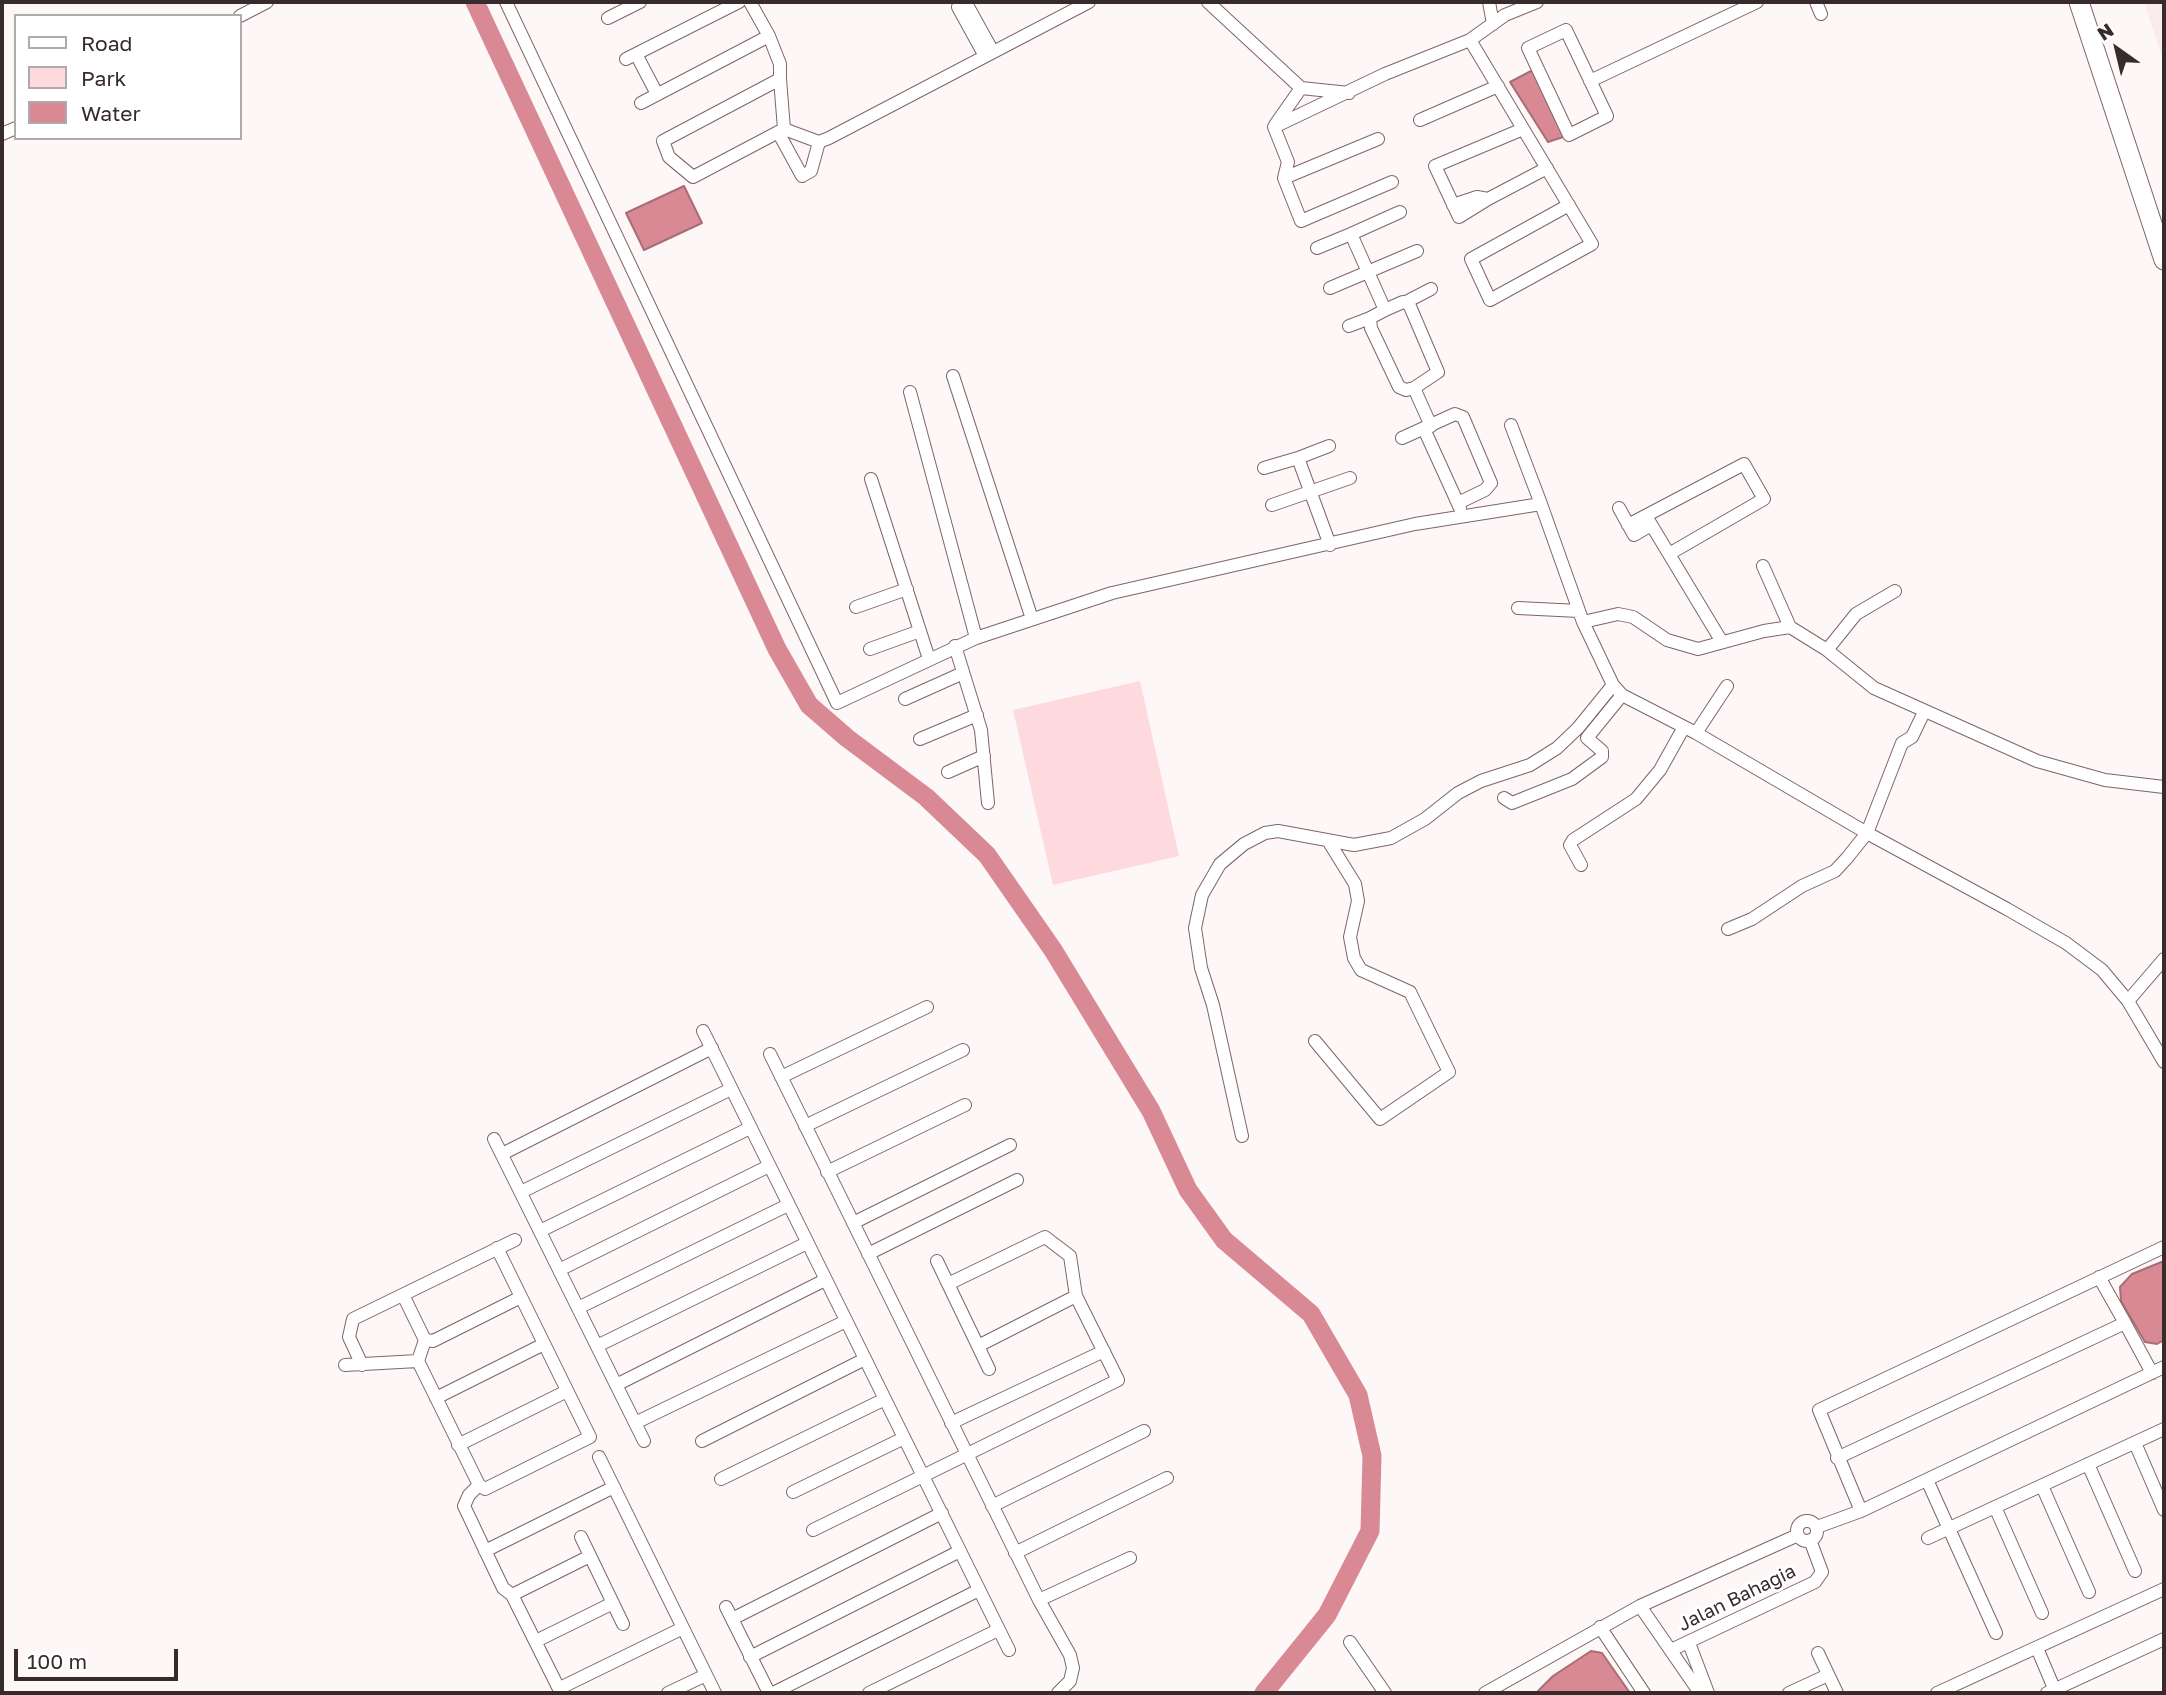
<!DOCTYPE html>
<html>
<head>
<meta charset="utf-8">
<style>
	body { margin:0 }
	#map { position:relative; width:2166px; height:1695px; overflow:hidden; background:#fdf7f7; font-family:"Golos Text",sans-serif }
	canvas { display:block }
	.frame { position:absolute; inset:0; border:4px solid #372b2c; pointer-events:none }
	.legend { position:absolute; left:14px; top:14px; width:228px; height:126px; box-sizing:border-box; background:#fff; border:2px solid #afaaab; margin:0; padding:9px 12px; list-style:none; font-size:21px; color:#372b2c }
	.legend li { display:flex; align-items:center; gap:14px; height:35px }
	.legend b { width:35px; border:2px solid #afaaab }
	.north { position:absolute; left:2082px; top:14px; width:70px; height:70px; -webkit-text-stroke:5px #fff; paint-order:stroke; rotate:326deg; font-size:19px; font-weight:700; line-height:28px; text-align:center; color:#372b2c }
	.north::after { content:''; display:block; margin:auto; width:24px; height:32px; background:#372b2c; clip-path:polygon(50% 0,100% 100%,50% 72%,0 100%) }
	.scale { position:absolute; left:14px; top:1649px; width:164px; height:32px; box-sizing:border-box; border:4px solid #372b2c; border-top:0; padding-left:9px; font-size:21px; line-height:24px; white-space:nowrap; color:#372b2c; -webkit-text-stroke:5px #fff; paint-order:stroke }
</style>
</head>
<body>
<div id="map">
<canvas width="2166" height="1695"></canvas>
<div class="frame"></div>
<ul class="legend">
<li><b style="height:9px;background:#fff"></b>Road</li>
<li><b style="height:19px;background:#fedade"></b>Park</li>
<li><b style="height:19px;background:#d98994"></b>Water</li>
</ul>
<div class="north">N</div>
<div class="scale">100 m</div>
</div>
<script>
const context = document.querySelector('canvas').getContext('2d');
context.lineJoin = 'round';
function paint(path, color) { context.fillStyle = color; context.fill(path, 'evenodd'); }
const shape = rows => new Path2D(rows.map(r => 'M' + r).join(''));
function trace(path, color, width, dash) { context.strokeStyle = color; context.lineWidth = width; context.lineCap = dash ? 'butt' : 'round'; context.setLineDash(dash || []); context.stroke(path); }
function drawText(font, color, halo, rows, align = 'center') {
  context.font = font + ' "Golos Text",sans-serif'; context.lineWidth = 6; context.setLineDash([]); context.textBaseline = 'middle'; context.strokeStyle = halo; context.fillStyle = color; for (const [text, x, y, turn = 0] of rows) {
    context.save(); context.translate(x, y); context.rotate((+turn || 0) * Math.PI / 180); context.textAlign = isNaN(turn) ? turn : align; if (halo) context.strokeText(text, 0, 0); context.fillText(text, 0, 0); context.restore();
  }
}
paint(shape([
	[2144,2,2164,2,2164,63]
]), '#fcebed');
paint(shape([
	[1140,681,1179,856,1053,885,1013,710]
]), '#fedade');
const water = shape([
	[1533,70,1566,136,1548,142,1510,82,1533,70],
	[684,186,702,223,644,250,626,213,684,186],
	[2164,1261,2164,1340,2157,1344,2145,1342,2121,1301,2120,1287,2132,1274,2164,1261],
	[1591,1651,1602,1653,1630,1693,1536,1693,1553,1676,1591,1651]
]);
paint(water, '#d98994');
trace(water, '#a86d75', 2);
trace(shape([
	[475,2,777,649,809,705,847,738,926,797,987,855,1053,950,1151,1111,1188,1190,1224,1240,1311,1314,1358,1395,1372,1456,1370,1531,1327,1615,1264,1693]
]), '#d98994', 19);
const minor = shape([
	[506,2,837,703,976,638,1112,593,1415,524,1541,504,1583,622,1618,614,1633,617,1667,640,1698,649,1764,631,1790,627,1827,650,1874,688,2037,761,2105,780,2164,787],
	[750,2,769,36,780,64,780,79,663,141,669,157,693,177,784,129,819,142,829,138,1089,2],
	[968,2,958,7,985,56],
	[1208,2,1301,88,1349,93],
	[1489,2,1493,24],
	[1816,2,1821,14],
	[966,3,993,52],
	[240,16,267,2],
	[608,18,640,2],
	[1566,30,1607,116,1569,135,1528,48,1566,30],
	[1470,40,1592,244,1490,300,1471,259,1569,205],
	[636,54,657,94],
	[626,59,739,2],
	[780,79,784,129],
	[1590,81,1757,2],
	[641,103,769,36],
	[1420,120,1498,86],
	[1275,125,1301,88],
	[778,132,802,176,811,171,819,142],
	[2,134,16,128],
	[1284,178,1378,139],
	[1392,182,1301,221,1284,178,1288,162,1274,127,1385,74,1470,40,1505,15,1537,2],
	[1488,199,1459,217,1435,166,1523,129],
	[1453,205,1477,197,1488,199,1547,168],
	[1351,234,1400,212],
	[1317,248,1351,234,1385,310,1370,318,1371,328,1399,387,1406,390,1414,388,1431,426],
	[1330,288,1417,251],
	[1406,302,1431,289],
	[1385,310,1403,302,1409,304,1438,372,1414,388],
	[1349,326,1370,318],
	[953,376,1032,619],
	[910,392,976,638],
	[1511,425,1541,504],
	[1424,429,1460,508],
	[1402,438,1455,414,1463,417,1491,483,1485,490,1458,503],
	[1298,458,1329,446],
	[1264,468,1298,458,1330,545],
	[871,479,929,659],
	[1272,505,1350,478],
	[1619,508,1634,535,1651,525],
	[1646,516,1722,642],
	[1628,525,1744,464,1764,499,1669,554],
	[1763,566,1790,627],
	[856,607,907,589],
	[1518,608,1579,611],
	[1583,622,1613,685,1622,695,1696,733,1867,833,2007,909,2066,943,2102,970,2128,1001,2164,1062],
	[955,646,981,730,988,803],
	[870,649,920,631],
	[1827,650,1856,614,1895,591],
	[905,699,963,673],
	[1696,733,1727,686],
	[920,739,977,715],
	[948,772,984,756],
	[1504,798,1512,803,1572,779,1602,757,1602,751,1587,738,1622,695],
	[1581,865,1570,845,1573,840,1636,799,1660,770,1684,727],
	[1728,929,1752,919,1802,886,1835,871,1847,858,1867,833,1902,743,1912,737,1924,712],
	[2128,1001,2164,959],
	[703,1031,1009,1650],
	[1315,1041,1380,1119,1449,1072,1410,992,1361,970,1354,958,1350,937,1358,901,1355,884,1329,842],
	[770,1054,1039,1600,1070,1655,1073,1668,1070,1681,1058,1693],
	[781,1077,927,1007],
	[805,1126,963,1050],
	[1242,1136,1213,1005,1201,968,1195,928,1202,895,1220,864,1244,844,1265,833,1278,831,1354,845,1391,838,1425,819,1458,793,1481,781,1530,765,1557,748,1578,728,1613,685],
	[494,1139,644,1441],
	[502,1154,712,1048],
	[827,1172,965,1105],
	[521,1192,731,1089],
	[853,1223,1010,1145],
	[540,1231,750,1128],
	[868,1254,1017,1180],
	[937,1261,989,1369],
	[559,1270,769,1166],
	[2099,1277,2125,1323],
	[403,1295,425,1340,418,1361,479,1485,485,1489,590,1437,497,1248],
	[578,1308,788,1205],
	[425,1340,433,1341,521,1297],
	[597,1346,807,1243],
	[978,1346,1076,1296],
	[345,1365,418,1361],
	[362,1365,349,1337,353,1319,515,1240],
	[616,1385,825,1280],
	[436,1398,544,1344],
	[635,1423,846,1321],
	[951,1423,1104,1351],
	[702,1441,865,1359],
	[2135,1443,2164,1510],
	[458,1445,567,1391],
	[599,1457,715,1693],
	[1837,1458,2125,1323,2152,1373],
	[2088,1464,2135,1571],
	[721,1479,885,1399],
	[1927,1480,1996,1633],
	[479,1485,469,1495,464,1506,503,1588,512,1595,561,1693],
	[2042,1486,2089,1592],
	[793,1492,904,1438],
	[992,1506,1144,1431],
	[1995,1507,2042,1613],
	[1861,1511,1819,1410,2164,1247],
	'1797 1531a10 10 0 1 1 20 0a10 10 0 1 1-20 0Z',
	[1817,1527,1861,1511,2164,1367],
	[813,1530,1118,1380,1076,1296,1070,1256,1045,1237,948,1284],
	[581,1537,623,1624],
	[1928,1538,2164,1429],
	[485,1551,614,1487],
	[1015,1553,1167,1478],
	[512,1595,590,1556],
	[1039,1600,1130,1558],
	[1640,1606,1700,1693],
	[726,1607,769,1693],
	[732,1619,942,1513],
	[1600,1627,1644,1693],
	[536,1641,613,1603],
	[1350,1642,1385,1693],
	[1689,1643,1708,1693],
	[2037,1648,2056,1693],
	[1671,1650,1815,1582,1822,1572,1810,1540],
	[1818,1653,1837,1693],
	[750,1657,960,1551],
	[560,1688,683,1628],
	[668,1693,706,1675],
	[773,1693,979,1590],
	[869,1693,998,1630],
	[1485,1693,1640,1606,1798,1535],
	[1789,1693,1828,1675],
	[1937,1693,2164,1589],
	[2047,1693,2164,1639]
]);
const primary = shape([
	[2079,2,2164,260]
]);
trace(minor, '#806467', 14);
trace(primary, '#806467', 21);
trace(minor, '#fff', 12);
trace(primary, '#fff', 19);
drawText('19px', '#372b2c', '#fff', [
	["Jalan Bahagia",1737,1598,-26]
]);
</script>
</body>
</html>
